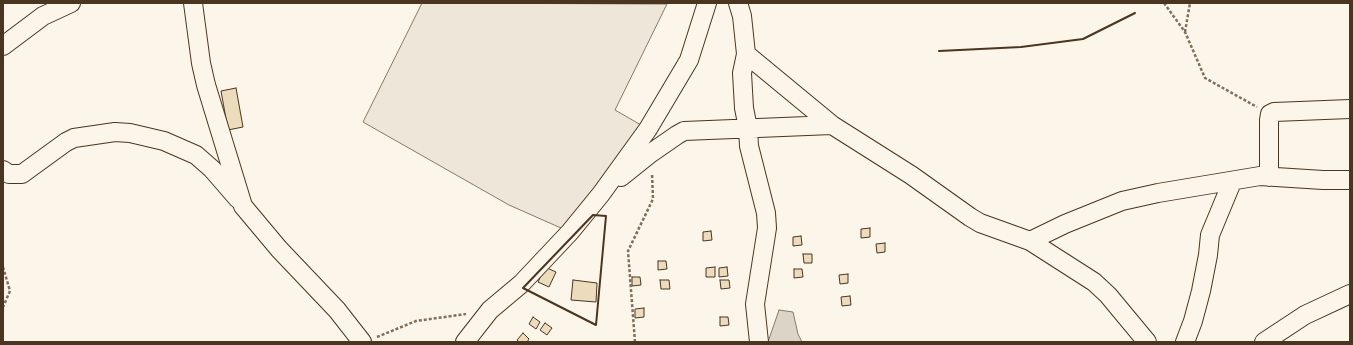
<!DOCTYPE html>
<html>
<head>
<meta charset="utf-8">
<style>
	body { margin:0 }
	#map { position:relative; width:1353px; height:345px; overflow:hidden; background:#fbf6e9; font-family:Figtree,sans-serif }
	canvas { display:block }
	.frame { position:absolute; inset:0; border:4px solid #4a3520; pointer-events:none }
</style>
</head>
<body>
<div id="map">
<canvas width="1353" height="345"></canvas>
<div class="frame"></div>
</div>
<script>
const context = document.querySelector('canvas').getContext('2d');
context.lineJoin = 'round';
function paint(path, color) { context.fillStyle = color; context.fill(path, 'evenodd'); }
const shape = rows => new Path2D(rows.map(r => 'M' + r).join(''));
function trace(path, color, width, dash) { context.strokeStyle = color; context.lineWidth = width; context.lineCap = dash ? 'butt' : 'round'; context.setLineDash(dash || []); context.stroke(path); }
const green = shape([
	[422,3,667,4,615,110,648,129,570,232,509,205,363,122,422,3]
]);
paint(green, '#ede6d9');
trace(green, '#887966', 1);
const water = shape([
	[779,310,793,312,798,334,802,342,768,342,779,310]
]);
paint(water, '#dcd4c6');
trace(water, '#887966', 1);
const building = shape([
	[236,88,243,127,228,130,221,91,236,88],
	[870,228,870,237,861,238,861,229,870,228],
	[711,231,712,240,703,241,703,232,711,231],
	[801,236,802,245,793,246,793,237,801,236],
	[885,243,885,252,877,253,876,244,885,243],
	[803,254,812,254,812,263,804,263,803,254],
	[658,261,666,261,667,269,658,270,658,261],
	[545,267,556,272,549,287,538,282,545,267],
	[715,267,715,277,706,277,706,268,715,267],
	[727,267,728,276,719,277,719,268,727,267],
	[794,269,802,269,803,277,794,278,794,269],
	[848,274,848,283,840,284,839,275,848,274],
	[632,277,640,277,641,285,632,286,632,277],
	[573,280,597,283,596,302,571,300,573,280],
	[660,280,669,280,670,289,661,289,660,280],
	[720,280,729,280,730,288,721,289,720,280],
	[850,296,851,305,842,306,841,297,850,296],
	[644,308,644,317,635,318,635,309,644,308],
	[533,317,540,322,536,329,529,324,533,317],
	[720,317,728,317,729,325,720,326,720,317],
	[545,323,552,328,547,335,540,330,545,323],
	[523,333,529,339,527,342,519,342,517,340,523,333]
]);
paint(building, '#ecdcbc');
trace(building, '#4a3520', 1);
const minor = shape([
	[193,3,201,63,206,85,243,206,279,249,337,310,362,342],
	[738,3,742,16,746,54,832,125,911,175,970,217,980,223,1030,241,1094,282,1108,295,1147,342],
	[3,46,43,16,71,3],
	[746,54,742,73,744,108,748,128,749,146,766,213,767,228,755,304,759,342],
	[3,170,9,174,22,174,66,142,74,138,115,132,130,133,164,141,196,155,212,169,238,199],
	[621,177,651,153,677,135,684,131,832,125],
	[1269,177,1269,120,1270,114,1274,112,1350,109],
	[1030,241,1065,224,1122,201,1158,193,1260,176,1323,180,1350,180],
	[465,342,490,310,521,284,570,232,601,194,648,129,689,60,707,3],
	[1185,342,1193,321,1201,291,1208,255,1210,235,1232,182],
	[1264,342,1305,315,1350,294]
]);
trace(minor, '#4a3520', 20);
trace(shape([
	[1164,3,1185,32,1205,78,1257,107],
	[1185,32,1190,3],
	[3,267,10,291,3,307],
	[377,337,416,321,466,314],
	[635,342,628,251,653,199,652,173]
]), '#7f6f5c', 2.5, [3, 2]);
trace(minor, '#fbf6e9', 18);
trace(shape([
	[939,51,1021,47,1083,39,1135,13],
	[593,215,606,216,596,325,523,288,593,215]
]), '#4a3520', 2);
</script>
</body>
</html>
